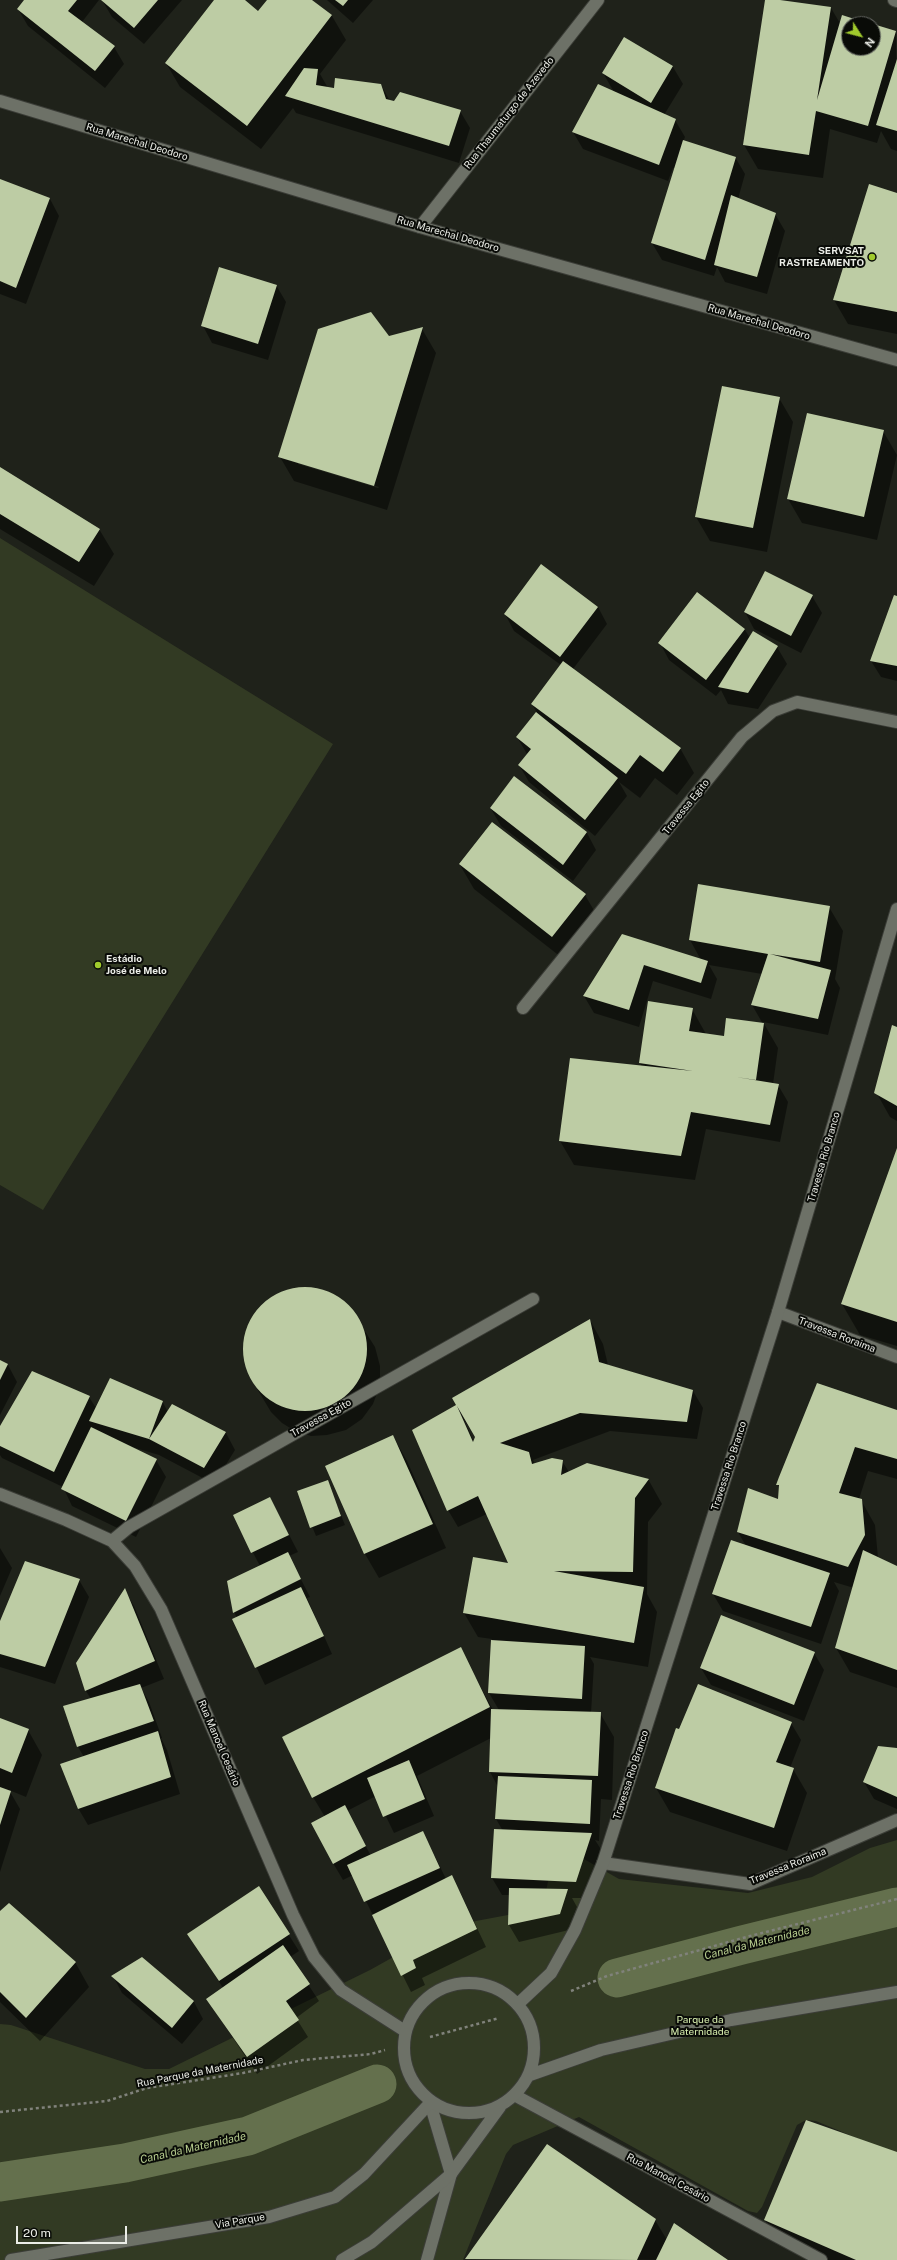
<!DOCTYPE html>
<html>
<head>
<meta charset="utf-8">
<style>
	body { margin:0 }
	#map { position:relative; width:897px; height:2260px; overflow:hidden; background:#1f221a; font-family:"Public Sans",sans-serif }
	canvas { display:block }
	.north { position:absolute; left:841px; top:16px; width:40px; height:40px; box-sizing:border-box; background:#090b07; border:1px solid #636561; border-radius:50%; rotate:126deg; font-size:11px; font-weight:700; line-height:16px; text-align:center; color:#ebede7 }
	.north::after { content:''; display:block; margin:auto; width:14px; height:18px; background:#a0ca2c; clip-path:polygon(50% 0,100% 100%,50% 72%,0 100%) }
	.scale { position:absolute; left:16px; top:2226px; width:111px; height:18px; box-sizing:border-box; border:2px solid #ebede7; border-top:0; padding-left:5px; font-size:12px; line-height:14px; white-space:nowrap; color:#ebede7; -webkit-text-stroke:3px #090b07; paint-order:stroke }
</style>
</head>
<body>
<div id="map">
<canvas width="897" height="2260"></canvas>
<div class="north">N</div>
<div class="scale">20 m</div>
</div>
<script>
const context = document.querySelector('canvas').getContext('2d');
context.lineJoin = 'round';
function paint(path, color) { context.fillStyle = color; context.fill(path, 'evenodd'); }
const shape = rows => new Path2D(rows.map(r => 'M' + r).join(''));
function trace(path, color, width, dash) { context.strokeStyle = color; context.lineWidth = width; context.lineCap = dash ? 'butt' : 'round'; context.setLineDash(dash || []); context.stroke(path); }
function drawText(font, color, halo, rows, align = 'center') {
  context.font = font + ' "Public Sans",sans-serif'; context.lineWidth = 4; context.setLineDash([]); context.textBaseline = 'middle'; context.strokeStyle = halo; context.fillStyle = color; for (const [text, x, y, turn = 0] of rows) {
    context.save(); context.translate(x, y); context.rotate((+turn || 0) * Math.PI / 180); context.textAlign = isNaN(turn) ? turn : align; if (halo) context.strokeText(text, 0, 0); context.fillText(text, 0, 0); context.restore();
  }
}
paint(shape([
	[0,538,333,744,43,1210,0,1185],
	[897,1840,897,2155,816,2121,806,2120,797,2125,762,2207,757,2213,748,2211,579,2117,513,2145,506,2154,463,2260,0,2260,0,2024,11,2025,145,2069,169,2069,370,1970,422,1941,476,1921,529,1911,544,1900,552,1863,563,1847,619,1879,748,1893,812,1877,870,1848]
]), '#323a23');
paint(shape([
	[26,0,99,0,82,22,114,47,124,64,105,88,28,26,18,9],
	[102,0,182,0,144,44,112,17],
	[215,0,243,0,259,12,268,0,311,0,332,16,346,40,320,74,328,88,381,85,390,101,460,111,470,128,459,163,296,113,293,108,261,149,180,87,166,63],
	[327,0,373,0,353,23],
	[766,0,831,8,841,25,843,17,868,24,849,24,849,48,873,48,873,25,896,32,897,151,891,149,881,131,877,143,830,129,823,178,758,169,744,145],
	[625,38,673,67,683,84,664,115,675,120,685,137,683,142,735,157,745,174,738,199,775,214,785,231,767,294,725,282,717,267,714,276,662,260,652,243,675,168,673,168,668,181,583,149,573,132,614,92,603,73],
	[0,180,50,199,59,216,26,304,0,294],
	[897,194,897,334,848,324,834,300],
	[276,285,286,302,268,360,212,343,203,326],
	[422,329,436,353,387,510,294,481,280,457,389,337],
	[298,462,379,487,378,488,298,464],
	[779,398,793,422,767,552,710,541,696,517],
	[883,431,897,455,877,540,802,523,788,499],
	[0,468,99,529,114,554,94,586,0,529],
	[697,594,745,630,750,638,777,647,787,664,758,709,728,704,721,690,716,696,669,660,660,643],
	[812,596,822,613,801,653,754,629,745,612],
	[897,597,897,681,881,677,871,661],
	[598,607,607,624,573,669,680,748,694,773,677,795,655,778,640,798,619,782,627,796,595,836,529,782,519,765,527,754,517,737,537,713,532,704,561,665,514,631,505,614],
	[514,777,587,833,596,850,573,881,501,826,491,809],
	[460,865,585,895,599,919,566,961,474,889],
	[699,885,829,907,843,931,835,979,840,988,828,1035,763,1022,778,1048,773,1084,778,1085,788,1102,780,1142,706,1129,695,1180,574,1165,560,1141,642,1067,640,1063,692,1009,706,1034,724,1037,763,1024,752,1005,762,974,709,965,717,979,711,999,653,981,639,1027,594,1013,584,996,622,936,701,960,690,940],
	[897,1028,897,1121,890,1117,876,1092],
	[897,1150,897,1346,860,1335,842,1304],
	[296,1289,315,1289,333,1295,349,1306,375,1347,380,1366,380,1385,373,1404,362,1419,346,1430,327,1435,311,1436,295,1431,282,1423,271,1412,256,1387,248,1373,244,1357,248,1326,267,1301,281,1293],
	[590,1320,603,1344,608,1365,693,1391,703,1408,697,1439,610,1431,533,1460,535,1464,562,1461,569,1472,648,1479,662,1504,648,1522,647,1594,657,1612,648,1667,590,1657,594,1664,591,1713,600,1713,614,1737,612,1800,601,1799,599,1841,595,1840,602,1851,586,1898,572,1898,577,1907,569,1930,519,1942,509,1925,510,1895,502,1895,492,1878,503,1831,496,1819,498,1787,490,1772,491,1738,417,1776,434,1816,394,1833,376,1796,347,1811,371,1856,423,1832,446,1879,451,1877,461,1894,486,1947,422,1978,425,1985,411,1992,353,1875,343,1880,333,1863,325,1817,313,1797,460,1649,493,1710,499,1710,489,1693,492,1639,478,1637,464,1613,510,1564,487,1514,458,1527,448,1510,414,1430,457,1405],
	[464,1420,476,1437,474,1442],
	[0,1361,8,1365,17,1382,0,1415],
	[89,1397,96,1408,162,1401,168,1412,173,1406,226,1433,235,1450,214,1484,159,1455,132,1447,156,1460,166,1477,136,1537,72,1506,63,1487,2,1458,0,1455,0,1428],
	[897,1411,897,1479,868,1471,859,1499,861,1500,875,1525,878,1558,897,1567,897,1688,850,1672,836,1648,854,1588,834,1582,839,1591,821,1644,723,1611,713,1594,746,1546,738,1532,779,1500,780,1488,778,1485],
	[393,1436,407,1461,446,1548,379,1578,365,1554,326,1467],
	[327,1481,345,1525,316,1536,298,1492],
	[270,1498,298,1552,289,1556,310,1597,307,1598,332,1654,265,1685,233,1619,237,1618,234,1612,260,1566,234,1516],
	[0,1548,12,1568,0,1596],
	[79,1580,89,1597,55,1684,0,1667,0,1624],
	[124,1590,134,1606,164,1679,141,1688,149,1702,162,1738,161,1738,167,1750,180,1794,88,1825,78,1808,84,1757,78,1747,91,1699,86,1691],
	[814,1653,824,1670,804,1721,711,1685,701,1668],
	[0,1719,28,1730,42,1755,26,1797,9,1790,20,1809,0,1872],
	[791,1723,801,1740,790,1768,793,1769,807,1793,787,1851,670,1812,656,1788],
	[878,1747,897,1749,897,1809,874,1799,864,1782],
	[259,1888,299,1951,290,1957,319,2001,296,2018,308,2037,257,2074,207,1999,223,1988,189,1934],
	[0,1913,75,1962,89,1987,40,2041,0,2002],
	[142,1958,194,2002,203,2019,182,2044,122,1993,113,1976],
	[897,2153,897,2260,815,2260,779,2244,765,2220],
	[655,2220,667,2240,726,2260,466,2259]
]), '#0007');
trace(shape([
	[617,1978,742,1945,897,1907],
	[0,2182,125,2163,248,2136,377,2084]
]), '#64704d', 39);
paint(shape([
	[24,0,77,0,68,11,115,46,95,71,17,9],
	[101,0,158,0,134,28],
	[214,0,245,0,258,11,267,0,312,0,332,15,247,126,165,63],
	[335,0,348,0,343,6],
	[765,0,780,0,831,7,817,100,842,15,870,24,849,24,849,48,873,48,873,24,896,31,868,126,816,111,809,155,743,145],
	[624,37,673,66,651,103,602,73],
	[897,59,897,131,876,125],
	[304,68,318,69,316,85,334,88,335,78,381,84,386,99,394,101,400,92,461,110,449,146,285,96],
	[598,84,676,119,659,165,572,132],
	[683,140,736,157,705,260,651,243],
	[0,179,50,198,16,288,0,281],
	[869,184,897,193,897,312,833,300],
	[731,195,776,213,757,277,714,265],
	[219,267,277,285,258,344,201,326],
	[371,312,389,336,423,327,374,486,278,457,318,329],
	[722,386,780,397,753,528,695,517],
	[807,413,884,430,864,517,787,499],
	[0,467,100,529,79,562,0,514],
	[541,564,598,607,560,657,504,614],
	[765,571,813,595,791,636,744,612],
	[697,592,745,629,706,680,658,643],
	[894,595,897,596,897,666,870,661],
	[753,631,778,646,748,693,718,687],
	[563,661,681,748,663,772,640,755,626,774,531,704],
	[536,712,618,778,585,820,518,765,531,749,516,737],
	[514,776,587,832,563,865,490,808],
	[492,822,586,894,552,937,459,864],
	[698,884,830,906,820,962,770,954,831,970,818,1019,751,1005,768,954,689,940],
	[622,934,708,961,701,983,644,965,629,1010,583,996],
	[648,1001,693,1008,689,1031,724,1036,726,1018,764,1023,756,1080,736,1077,779,1084,770,1125,691,1112,681,1156,559,1141,570,1058,693,1071,639,1063],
	[892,1025,897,1027,897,1106,874,1093],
	[897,1148,897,1322,841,1304],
	'243 1349a62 62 0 1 1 124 0a62 62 0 1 1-124 0Z',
	[590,1319,599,1362,693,1390,687,1422,580,1413,500,1443,529,1452,532,1464,552,1458,563,1460,561,1475,587,1463,649,1479,635,1498,633,1572,554,1571,644,1587,634,1643,463,1613,473,1557,508,1563,478,1496,447,1511,412,1430,456,1405,452,1398],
	[457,1406,475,1437,473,1442],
	[0,1360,8,1364,0,1380],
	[32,1371,90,1396,54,1472,0,1446,0,1426],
	[110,1378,163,1401,149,1439,89,1421],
	[817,1383,897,1410,897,1459,855,1447,839,1493,862,1499,865,1535,848,1567,737,1532,748,1488,778,1499,779,1485,776,1485,779,1477],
	[172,1404,226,1432,204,1468,149,1439],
	[91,1427,157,1459,126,1521,61,1489],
	[393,1435,433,1524,364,1554,325,1466],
	[328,1480,341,1516,310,1528,297,1491],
	[270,1497,289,1535,251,1553,233,1515],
	[731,1540,830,1573,811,1627,712,1594],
	[863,1550,897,1566,897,1670,835,1648],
	[288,1552,301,1579,233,1613,227,1581],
	[25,1561,80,1579,45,1667,0,1654,0,1621],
	[301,1587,324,1636,255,1668,232,1619],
	[125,1588,155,1661,85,1691,76,1663],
	[721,1615,815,1652,794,1705,700,1668],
	[491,1640,585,1646,582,1699,488,1693],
	[461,1647,490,1707,312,1798,282,1737],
	[140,1684,154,1721,77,1747,63,1706],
	[698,1684,792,1722,776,1762,794,1768,774,1828,655,1788,676,1728,679,1729],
	[491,1709,601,1712,598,1776,489,1772],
	[0,1718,29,1729,12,1773,0,1768],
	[158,1731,171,1777,78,1809,60,1764],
	[878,1746,897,1748,897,1797,863,1782],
	[409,1760,425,1799,383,1817,367,1778],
	[498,1776,592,1780,590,1824,495,1819],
	[0,1787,11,1791,0,1825],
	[345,1805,366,1846,333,1864,311,1823],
	[494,1829,592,1833,576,1882,491,1878],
	[423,1831,440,1868,364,1902,347,1865],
	[452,1875,477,1929,413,1960,416,1968,401,1976,372,1915],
	[259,1886,290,1934,219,1981,187,1934],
	[509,1888,568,1889,560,1914,508,1925],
	[9,1903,76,1962,26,2018,0,1992,0,1911],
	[283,1945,310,1984,286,2001,299,2020,247,2057,206,1999],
	[142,1957,194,2001,172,2028,111,1976],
	[806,2120,897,2152,897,2260,856,2260,764,2220],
	[547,2144,656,2219,637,2260,465,2259],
	[674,2223,728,2260,656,2260]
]), '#bdcca4');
const street = shape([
	[894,0,897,1],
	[420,227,598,0],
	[523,1008,742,737,773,711,797,702,897,722],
	[778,1312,897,1357],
	[0,1494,66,1520,112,1541,135,1566,161,1609,293,1915,314,1957,341,1990,405,2031],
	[112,1541,129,1527,533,1299],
	[603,1863,750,1884,897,1820],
	[516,2096,821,2260],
	[427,2260,451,2174,430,2103]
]);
const secondary = shape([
	[0,101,420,227,897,360],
	'404 2048a65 65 0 1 1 130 0a65 65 0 1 1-130 0Z',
	[519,2003,551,1973,575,1930,603,1863,778,1312,897,909],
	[530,2075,601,2050,731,2020,897,1992],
	[11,2260,269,2217,335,2197,364,2174,430,2103],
	[342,2260,372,2242,451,2174,500,2107]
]);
trace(street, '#3b3d37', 14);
trace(secondary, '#3b3d37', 14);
trace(shape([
	[571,1991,607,1976,750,1936,897,1899],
	[430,2037,499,2018],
	[0,2112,107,2101,147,2088,243,2073,303,2060,371,2054,385,2050]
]), '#80827b', 2.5, [3, 3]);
trace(street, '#6d7167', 12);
trace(secondary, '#6d7167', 12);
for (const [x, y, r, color] of [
	[872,257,4,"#a0ca2c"],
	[98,965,4,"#a0ca2c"]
]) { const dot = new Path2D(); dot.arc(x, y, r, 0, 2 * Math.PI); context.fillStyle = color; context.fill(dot); trace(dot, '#090b07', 1.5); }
drawText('10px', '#ebede7', '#090b07', [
	["Rua Thaumaturgo de Azevedo",509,113,-52],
	["Rua Marechal Deodoro",137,142,17],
	["Rua Marechal Deodoro",448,234,16],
	["Rua Marechal Deodoro",759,322,16],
	["Travessa Egito",686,807,-51],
	["Travessa Rio Branco",824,1157,-74],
	["Travessa Roraima",837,1335,21],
	["Travessa Egito",321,1418,-29],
	["Travessa Rio Branco",729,1466,-72],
	["Rua Manoel Cesário",219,1743,67],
	["Travessa Rio Branco",631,1775,-72],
	["Travessa Roraima",788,1866,-22],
	["Rua Parque da Maternidade",200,2072,-11],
	["Rua Manoel Cesário",668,2178,28],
	["Via Parque",240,2221,-10]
]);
drawText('bold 10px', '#ebede7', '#090b07', [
	["SERVSAT",864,251],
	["RASTREAMENTO",864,263],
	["Estádio",106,959,"left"],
	["José de Melo",106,971,"left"]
], 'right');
drawText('10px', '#d7eeae', '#090b07', [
	["Parque da",700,2020],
	["Maternidade",700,2032]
]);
drawText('italic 11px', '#b6cc8e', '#090b07', [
	["Canal da Maternidade",757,1943,-14],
	["Canal da Maternidade",193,2148,-13]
]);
</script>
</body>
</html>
